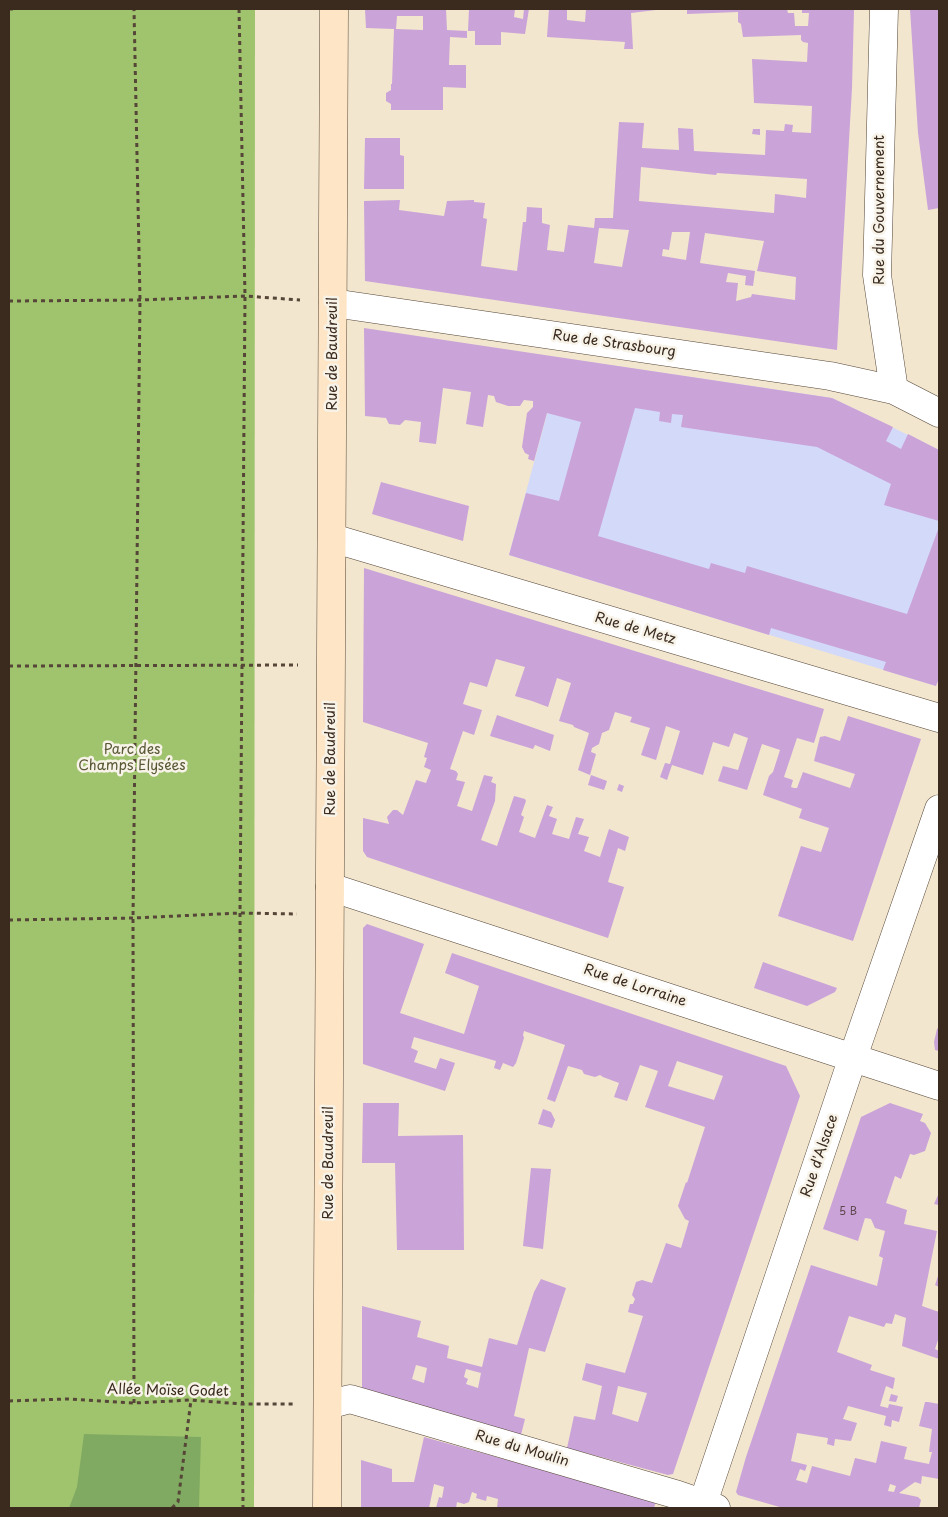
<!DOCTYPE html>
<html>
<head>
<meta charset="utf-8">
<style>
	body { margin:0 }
	#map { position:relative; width:948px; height:1517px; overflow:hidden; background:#f2e6ce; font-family:"Playpen Sans",sans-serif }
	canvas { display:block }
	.frame { position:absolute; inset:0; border:10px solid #3b2a1e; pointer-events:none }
</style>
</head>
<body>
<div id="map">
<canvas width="948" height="1517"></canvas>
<div class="frame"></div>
</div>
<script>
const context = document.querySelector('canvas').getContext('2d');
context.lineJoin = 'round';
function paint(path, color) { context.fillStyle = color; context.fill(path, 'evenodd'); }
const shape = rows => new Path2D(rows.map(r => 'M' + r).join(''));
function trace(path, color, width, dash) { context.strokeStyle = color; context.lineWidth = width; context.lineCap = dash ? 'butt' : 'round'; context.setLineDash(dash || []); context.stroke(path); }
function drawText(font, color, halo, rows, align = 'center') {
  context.font = font + ' "Playpen Sans",sans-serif'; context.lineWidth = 5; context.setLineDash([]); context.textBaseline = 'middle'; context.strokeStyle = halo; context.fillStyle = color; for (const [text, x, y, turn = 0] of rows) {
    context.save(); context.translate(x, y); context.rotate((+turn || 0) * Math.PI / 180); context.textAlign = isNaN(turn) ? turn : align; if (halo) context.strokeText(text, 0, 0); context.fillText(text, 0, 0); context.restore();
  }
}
paint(shape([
	[562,358,832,398,939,450,939,678,936,686,509,555]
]), '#d3d9f9');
paint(shape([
	[9,9,255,9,254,1508,9,1508]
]), '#a0c46e');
paint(shape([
	[84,1434,201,1437,199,1508,69,1508,77,1487]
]), '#80aa61');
paint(shape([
	[365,9,446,9,447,30,467,31,467,38,450,37,449,65,466,65,466,88,443,87,443,110,391,110,391,104,386,101,386,93,391,90,391,84,392,84,394,29,366,28],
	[397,16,423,16,423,30,396,29],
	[469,9,515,9,514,17,523,19,524,9,529,9,525,34,501,32,501,45,475,45,475,31,468,31],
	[549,9,567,9,567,20,585,22,586,9,656,9,656,10,631,13,633,49,624,49,625,42,547,37],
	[687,9,787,9,788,13,794,13,795,26,808,26,809,13,802,13,802,9,854,9,852,88,837,350,365,281,364,201,400,200,399,210,444,216,447,201,474,200,474,202,485,203,483,218,487,219,481,266,517,271,523,222,526,222,527,207,542,208,542,223,550,225,547,250,564,252,568,225,594,228,595,218,613,218,619,122,644,123,642,148,679,150,678,128,693,129,694,151,765,155,766,130,784,131,785,124,793,125,792,132,811,133,812,106,754,103,752,59,807,62,808,43,803,42,801,40,801,35,743,37,741,24,738,22,738,12,687,14],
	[641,167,716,175,717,173,807,179,806,198,775,194,774,213,639,201],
	[599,228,629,230,622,267,594,263],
	[672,232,690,232,686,260,662,256,663,249,669,250],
	[705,233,764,241,757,271,796,277,795,300,752,294,751,297,736,301,738,283,726,282,728,273,746,276,745,285,753,286,755,271,700,263],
	[910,9,939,9,939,208,928,210,918,133],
	[753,129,760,129,760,135,752,134],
	[365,138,400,138,400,155,404,156,404,189,364,189],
	[364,328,832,398,893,427,886,441,901,449,908,434,939,450,939,521,884,505,891,484,817,447,681,427,683,415,672,414,671,423,659,421,660,412,635,408,598,536,709,569,711,563,745,573,747,566,907,614,939,527,939,678,936,686,883,670,886,662,771,628,769,635,509,555,526,493,559,501,581,422,547,413,534,461,528,459,529,455,525,453,522,447,527,413,533,407,533,401,524,400,520,406,508,406,496,402,494,396,488,395,483,427,466,424,471,392,443,388,436,444,419,442,421,422,405,420,400,425,389,424,386,418,365,416],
	[381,482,469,506,463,541,372,514],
	[364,568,824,709,814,743,797,738,784,777,793,780,791,787,794,788,797,788,803,772,850,788,855,774,814,761,820,737,825,736,840,741,848,716,921,739,853,941,778,916,801,846,821,852,829,828,799,818,802,809,763,795,769,776,773,772,780,750,762,744,747,790,718,781,723,766,738,770,748,738,734,733,729,747,713,742,703,775,672,765,667,780,660,777,665,763,670,764,680,731,666,726,656,760,641,755,650,728,630,722,632,717,615,712,609,730,602,733,599,744,592,748,591,752,596,754,590,775,578,770,589,733,574,727,573,725,559,721,571,683,557,678,548,707,532,701,515,696,525,667,496,659,487,687,470,682,463,704,482,710,474,735,463,731,450,769,456,771,458,774,456,780,465,782,457,806,472,811,484,775,493,777,491,782,496,784,495,801,481,840,497,846,514,796,525,799,526,801,521,815,524,817,519,832,535,838,547,805,553,807,549,816,557,819,552,834,569,839,576,817,584,819,578,834,589,837,584,851,600,857,609,829,629,837,625,851,618,848,608,882,624,887,608,938,367,857,363,851,363,818,389,824,387,817,393,810,397,810,403,815,416,780,426,783,431,770,424,767,427,758,424,757,428,743,363,722],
	[497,715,554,735,550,751,535,745,533,749,490,736],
	[591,775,607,781,604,790,588,785],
	[619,784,624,786,622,792,617,790],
	[367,924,424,944,400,1013,464,1034,479,986,445,973,452,953,786,1066,800,1096,673,1474,668,1475,567,1448,574,1416,595,1420,602,1386,582,1380,586,1363,625,1373,643,1316,628,1312,630,1304,633,1304,635,1299,632,1295,636,1282,642,1280,652,1283,666,1243,681,1248,689,1221,685,1219,678,1206,686,1182,687,1183,705,1127,645,1107,658,1071,640,1065,627,1101,614,1097,619,1083,603,1077,600,1075,595,1077,584,1074,582,1070,568,1066,555,1102,547,1099,565,1045,524,1031,523,1035,524,1038,516,1063,513,1067,503,1063,500,1070,494,1068,496,1061,414,1037,411,1048,418,1051,414,1062,436,1069,440,1058,455,1063,445,1091,363,1064,363,928],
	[677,1061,723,1076,714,1100,668,1086],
	[618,1386,647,1393,638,1422,612,1414],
	[763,962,837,988,835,992,807,1006,754,988],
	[939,1027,939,1051,935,1050,934,1042,937,1029],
	[363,1103,399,1103,398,1136,463,1135,464,1250,397,1250,395,1163,362,1163],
	[890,1103,923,1114,920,1121,925,1123,931,1133,925,1151,914,1155,910,1154,901,1179,895,1176,886,1203,907,1210,904,1224,937,1231,922,1306,939,1312,939,1337,935,1349,939,1351,939,1359,902,1346,906,1318,895,1314,892,1324,886,1323,884,1327,849,1316,837,1352,872,1365,870,1370,895,1378,893,1389,886,1386,880,1406,888,1408,889,1404,903,1407,899,1422,892,1420,891,1427,884,1425,886,1416,848,1406,843,1419,857,1423,851,1441,835,1439,834,1446,827,1444,828,1438,797,1433,791,1461,807,1465,805,1471,800,1469,796,1480,807,1483,812,1466,850,1476,855,1458,876,1463,881,1441,907,1447,904,1459,929,1464,932,1452,929,1452,932,1429,919,1426,925,1402,928,1402,939,1404,939,1479,922,1476,921,1484,915,1482,899,1493,918,1497,921,1500,919,1508,783,1508,738,1495,736,1492,746,1457,811,1265,877,1286,883,1258,879,1256,885,1231,875,1228,871,1219,865,1218,858,1241,823,1229,861,1117],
	[890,1484,896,1486,894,1492,888,1491],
	[543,1109,551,1112,555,1120,552,1128,538,1124],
	[531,1168,551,1169,543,1249,523,1246],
	[939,1193,939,1205,934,1204],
	[939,1273,939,1287,935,1285],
	[541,1279,566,1288,545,1352,529,1348,514,1416,525,1419,521,1435,362,1395,362,1306,421,1321,417,1337,449,1346,447,1358,482,1367,489,1338,517,1345,534,1292],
	[416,1365,427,1368,424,1383,412,1379],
	[466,1369,481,1373,478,1388,466,1384,468,1379,464,1377],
	[891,1394,898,1396,896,1402,889,1401],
	[424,1437,656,1501,654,1508,497,1508,498,1499,487,1496,486,1501,476,1498,477,1494,472,1492,469,1502,464,1504,457,1502,456,1508,436,1508,439,1497,442,1498,444,1487,434,1484,429,1508,361,1508,361,1460,392,1469,392,1482,414,1482]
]), '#caa3d9');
const minor = shape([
	[884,9,877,275,894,390],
	[333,303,830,376,894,390,939,413],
	[332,538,939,718],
	[330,887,939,1086],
	[328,1405,350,1399,678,1495,716,1508],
	[703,1503,853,1057,939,809]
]);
const secondary = shape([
	[327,1508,334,9]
]);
trace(minor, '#564638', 29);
trace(secondary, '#564638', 29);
trace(shape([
	[9,9,17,9],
	[239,9,245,296,240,913,243,1508],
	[9,301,140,300,245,296,300,300],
	[9,666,298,665],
	[9,920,133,918,240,913,297,914],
	[9,1401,67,1399,134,1403,191,1400,242,1404,295,1404],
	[134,1403,133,918,140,300,134,9],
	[172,1508,178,1502,191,1400]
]), '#564638', 3, [4, 4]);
trace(minor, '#fff', 28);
trace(secondary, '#fde5c5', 28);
drawText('11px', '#5f484d', null, [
	["5 B",848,1212]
]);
drawText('14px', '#3b2a1e', '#f7f3e8', [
	["Rue du Gouvernement",880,210,-90],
	["Rue de Strasbourg",614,344,8],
	["Rue de Baudreuil",333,354,-90],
	["Rue de Metz",635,629,16],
	["Rue de Baudreuil",331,759,-90],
	["Rue de Lorraine",635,986,18],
	["Rue d'Alsace",820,1156,-71],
	["Rue de Baudreuil",329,1163,-90],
	["Allée Moïse Godet",168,1391,1],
	["Rue du Moulin",522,1449,16]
]);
drawText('14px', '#595836', '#f7f3e8', [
	["Parc des",132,750],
	["Champs Elysées",132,766]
]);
</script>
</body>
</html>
